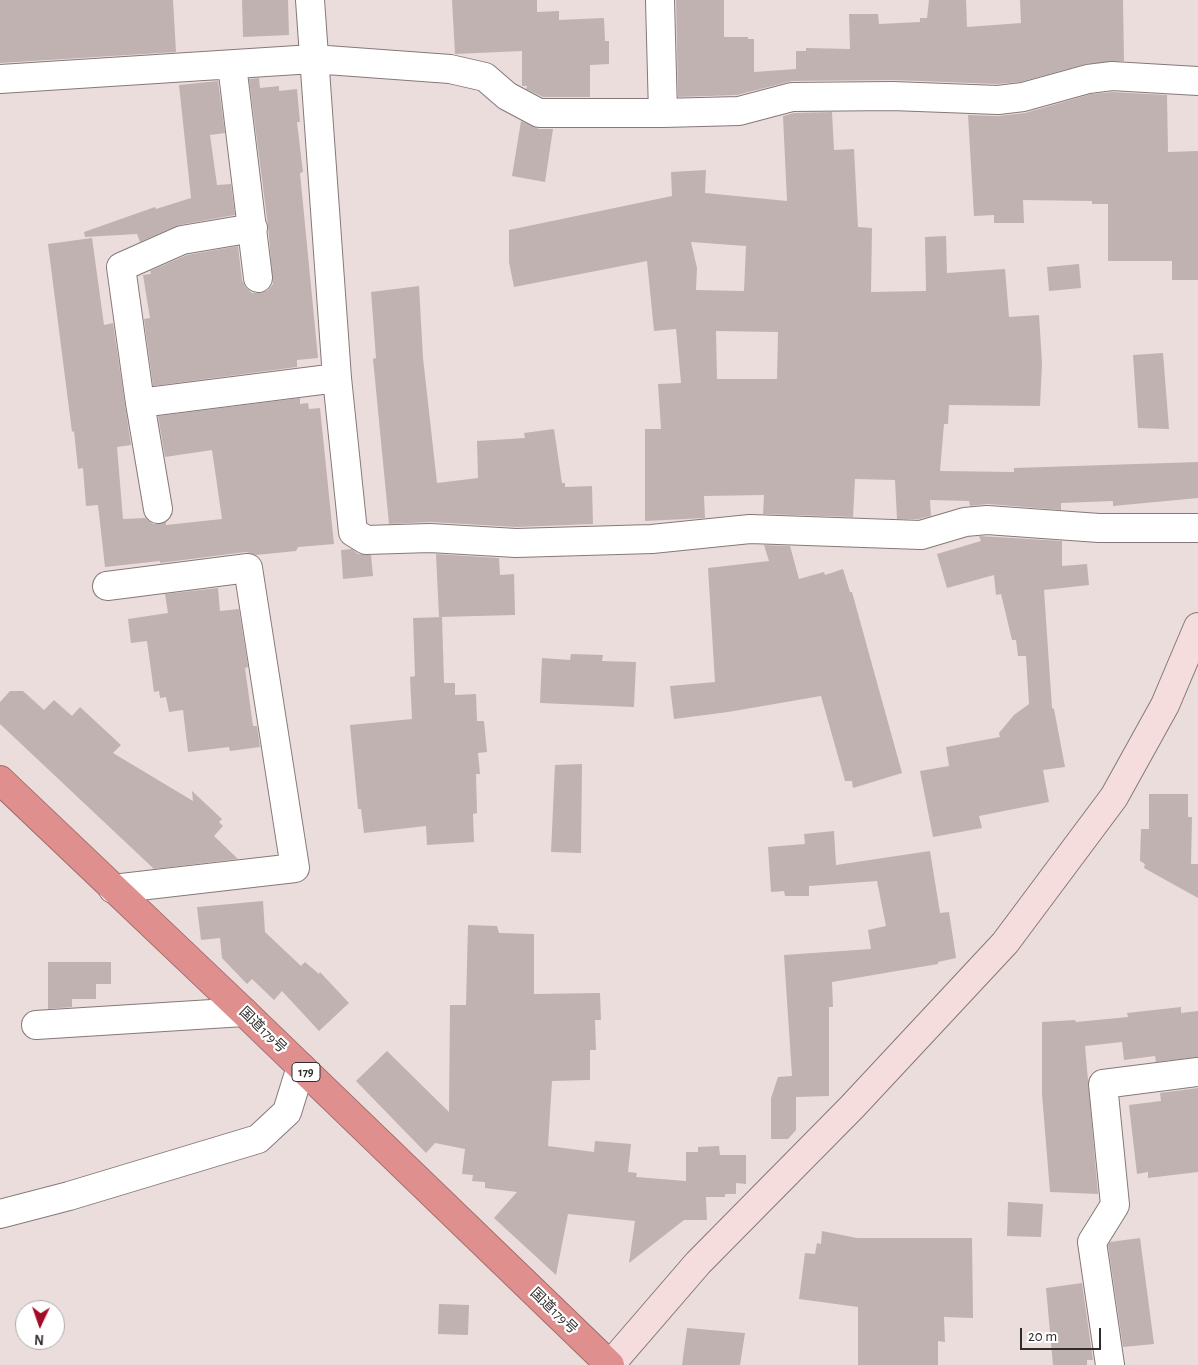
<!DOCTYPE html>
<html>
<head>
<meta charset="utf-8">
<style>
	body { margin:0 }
	#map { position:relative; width:1198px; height:1365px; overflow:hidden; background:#ebdddc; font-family:"Alegreya Sans",sans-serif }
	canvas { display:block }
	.north { position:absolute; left:15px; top:1300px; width:50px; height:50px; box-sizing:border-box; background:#fff; border:1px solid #adabab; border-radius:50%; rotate:183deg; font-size:14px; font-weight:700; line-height:20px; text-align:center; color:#312c2c }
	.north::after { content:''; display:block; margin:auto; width:18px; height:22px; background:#a40925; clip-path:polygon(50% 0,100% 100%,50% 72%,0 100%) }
	.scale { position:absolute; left:1020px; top:1328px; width:81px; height:22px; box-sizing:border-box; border:2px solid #312c2c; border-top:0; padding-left:6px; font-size:15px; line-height:18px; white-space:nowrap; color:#312c2c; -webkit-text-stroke:4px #fff; paint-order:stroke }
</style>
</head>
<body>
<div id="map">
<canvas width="1198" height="1365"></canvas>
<div class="north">N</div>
<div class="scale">20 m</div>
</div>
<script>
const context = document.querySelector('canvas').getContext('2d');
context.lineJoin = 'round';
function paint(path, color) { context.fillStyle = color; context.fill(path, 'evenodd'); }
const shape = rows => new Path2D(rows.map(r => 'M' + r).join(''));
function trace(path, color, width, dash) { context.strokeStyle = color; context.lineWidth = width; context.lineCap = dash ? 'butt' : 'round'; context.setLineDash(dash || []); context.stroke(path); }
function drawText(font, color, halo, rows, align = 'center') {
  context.font = font + ' "Alegreya Sans","Noto Sans JP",sans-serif'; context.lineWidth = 4.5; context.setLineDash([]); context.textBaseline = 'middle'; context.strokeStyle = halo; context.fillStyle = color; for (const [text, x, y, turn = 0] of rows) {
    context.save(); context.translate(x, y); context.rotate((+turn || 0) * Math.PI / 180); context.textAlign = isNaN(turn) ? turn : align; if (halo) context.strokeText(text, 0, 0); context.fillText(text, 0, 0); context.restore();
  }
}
paint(shape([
	[0,0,173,0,176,52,0,63],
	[242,0,288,0,289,35,243,37],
	[452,0,537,0,537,12,559,11,559,20,604,18,605,41,609,41,609,64,590,65,590,97,543,97,526,89,527,86,522,86,522,51,455,54],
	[676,0,724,0,724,37,748,37,748,39,754,39,754,72,796,69,796,51,806,51,806,48,850,49,849,14,878,14,879,24,920,22,920,18,927,18,929,0,966,0,967,27,1021,23,1020,0,1123,0,1124,61,1086,64,1020,82,997,84,892,80,792,81,737,95,678,97],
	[259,78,260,88,279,86,279,91,297,89,300,122,297,122,303,172,300,173,318,358,297,360,297,367,153,386,144,319,150,318,143,275,151,274,150,271,187,255,238,246,242,280,246,288,252,293,260,293,268,290,273,284,268,226,249,79],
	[218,81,225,133,210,135,217,185,231,184,235,215,179,225,140,242,137,234,85,237,84,232,155,207,156,209,191,198,179,85],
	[1113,92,1167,95,1168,152,1198,151,1198,280,1172,280,1172,261,1108,261,1108,204,1092,204,1092,201,1023,200,1024,223,994,223,994,215,974,216,968,115,998,116,1025,113,1091,94],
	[832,112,834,150,854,149,858,227,872,228,871,292,926,291,925,237,946,236,947,273,1005,269,1009,317,1039,315,1042,363,1040,406,949,405,948,424,944,424,940,471,1014,472,1014,468,1198,462,1198,498,1113,506,1113,501,1061,503,1061,510,988,504,970,506,969,501,930,500,931,516,919,519,897,519,895,480,855,479,853,517,763,514,764,495,704,496,705,518,645,521,645,429,661,429,658,384,681,383,676,329,654,331,647,261,514,287,509,262,509,230,672,196,671,172,706,170,705,193,787,201,783,116,794,113],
	[691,242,746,246,744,291,696,290,697,268],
	[716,331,778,332,777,379,717,379],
	[521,121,539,129,553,129,545,182,512,176],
	[92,238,104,325,113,323,131,445,117,447,123,519,145,518,153,524,166,522,166,525,222,519,212,450,165,457,158,416,300,398,300,404,308,403,309,409,320,408,334,544,298,547,296,551,256,555,246,552,160,563,160,561,105,567,98,505,86,506,83,468,78,469,74,431,72,432,48,244],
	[1079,264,1081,288,1049,291,1047,267],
	[419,286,423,358,437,483,478,478,477,441,525,438,524,433,554,429,562,483,565,483,565,487,592,486,593,524,516,527,431,522,389,524,373,359,376,358,371,292],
	[1163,353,1169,429,1138,428,1133,355],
	[979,536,1062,541,1062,566,1087,564,1089,585,1044,590,1052,708,1054,709,1065,767,1043,770,1049,802,979,816,982,828,933,837,920,771,949,766,946,747,1000,737,999,733,1014,715,1029,704,1026,656,1018,656,1016,640,1012,640,1001,594,996,595,994,575,947,588,937,554,981,541],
	[764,545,790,546,799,579,824,572,825,575,843,569,850,592,852,592,902,773,853,788,852,781,845,781,821,696,728,712,674,719,670,686,715,682,708,568,769,561],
	[352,549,358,554,371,555,373,576,343,579,341,550],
	[436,554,499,558,500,575,514,574,515,615,439,617],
	[218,588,220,611,239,609,248,667,245,668,253,726,257,726,260,747,230,751,229,747,188,752,183,710,169,712,166,697,160,698,159,691,154,692,147,641,131,643,128,619,168,613,165,594],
	[442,617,444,683,455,683,455,695,476,694,477,721,484,721,487,752,478,753,480,774,476,774,477,813,473,814,474,842,427,845,426,826,364,833,361,809,358,809,350,725,412,719,410,677,415,676,413,618],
	[571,654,603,655,602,661,636,662,634,707,540,703,542,658,570,660],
	[10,691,23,691,44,710,54,700,72,716,80,707,121,745,113,753,193,801,192,791,222,819,219,822,223,826,214,836,238,859,154,869,0,724,0,702],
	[582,764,581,853,551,852,555,765],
	[1149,794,1188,794,1188,817,1192,817,1191,864,1198,864,1198,898,1144,868,1145,864,1140,861,1141,829,1149,829],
	[834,831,836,865,930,851,940,913,949,912,956,958,938,962,938,964,832,982,833,1007,829,1007,829,1096,796,1097,796,1130,788,1139,771,1139,771,1098,778,1077,792,1076,784,955,871,949,868,930,886,926,877,881,809,886,809,896,785,896,784,891,771,892,768,847,805,844,804,834],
	[263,901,265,932,301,966,305,962,319,974,320,972,349,1003,319,1031,282,991,274,1000,252,979,247,984,222,958,220,938,201,940,197,907],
	[468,925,497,926,499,933,534,934,534,994,600,993,601,1020,595,1020,596,1050,590,1050,590,1080,552,1081,548,1146,594,1152,595,1141,631,1144,628,1172,637,1173,636,1177,686,1181,686,1152,698,1152,698,1147,719,1146,720,1155,746,1155,746,1184,736,1183,736,1194,725,1194,725,1197,706,1197,707,1220,684,1220,629,1263,635,1221,568,1214,556,1275,494,1218,517,1192,485,1188,485,1182,472,1181,473,1175,462,1174,465,1149,435,1143,426,1153,356,1081,387,1051,449,1112,450,1005,466,1005],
	[48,962,111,962,111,984,96,984,96,999,72,999,72,1007,48,1009],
	[1181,1007,1181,1013,1198,1011,1198,1057,1156,1062,1155,1056,1124,1060,1122,1042,1085,1046,1098,1194,1050,1192,1042,1094,1042,1022,1075,1020,1076,1022,1128,1017,1127,1013],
	[1198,1088,1198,1172,1148,1178,1148,1172,1137,1174,1129,1105,1161,1101,1160,1093],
	[1008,1202,1043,1204,1041,1237,1007,1236],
	[822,1231,857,1238,972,1238,973,1318,944,1317,945,1342,938,1341,938,1365,858,1365,858,1307,799,1299,805,1253,815,1254,817,1243,821,1244],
	[1140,1238,1154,1344,1123,1347,1108,1245,1110,1242],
	[1082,1283,1093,1360,1087,1360,1087,1365,1053,1365,1046,1288],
	[439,1304,469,1305,468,1335,438,1334],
	[687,1328,745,1333,740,1365,682,1365]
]), '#bfb2b1');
const street = shape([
	[310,0,337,378,353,532,366,540,430,538,516,543,652,539,750,529,921,535,965,522,987,520,1099,528,1198,528],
	[660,0,663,113],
	[232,65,258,278],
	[0,79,313,59,450,69,485,77,507,96,539,113,663,113,739,111,792,97,892,96,998,100,1023,97,1088,79,1112,76,1198,81],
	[140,403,337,378],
	[158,509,140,403,121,267,182,240,253,228],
	[107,586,248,568,295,868,113,889],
	[36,1025,244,1012],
	[0,1214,69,1196,258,1139,287,1112,301,1067],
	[1110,1365,1092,1242,1115,1205,1103,1084,1198,1072]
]);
const secondary = shape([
	[610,1365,698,1263,852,1107,1005,943,1114,797,1165,705,1198,627]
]);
const highway = shape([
	[0,780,244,1012,610,1365]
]);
trace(street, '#857978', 30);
trace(secondary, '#857978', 30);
trace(highway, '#a26c6b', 30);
trace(street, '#fff', 28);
trace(secondary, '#f5dddd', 28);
trace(highway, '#df8f8d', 28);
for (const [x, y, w] of [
	[306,1072,28]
]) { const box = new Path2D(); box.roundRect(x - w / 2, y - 9.5, w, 19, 4); context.fillStyle = '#fff'; context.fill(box); trace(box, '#312c2c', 1); }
drawText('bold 12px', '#312c2c', null, [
	["179",306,1072]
]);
drawText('14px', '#312c2c', '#fff', [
	["国道179号",263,1030,44],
	["国道179号",554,1311,44]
]);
</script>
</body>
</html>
